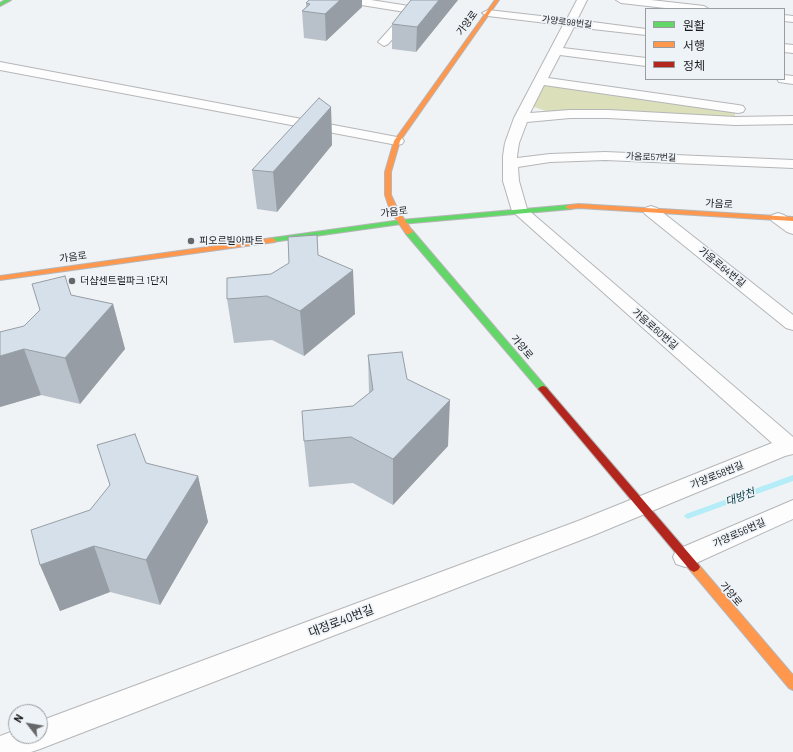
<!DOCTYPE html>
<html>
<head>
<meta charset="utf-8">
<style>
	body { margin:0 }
	#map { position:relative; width:793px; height:752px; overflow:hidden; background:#f0f3f5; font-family:Barlow,"Noto Sans KR",sans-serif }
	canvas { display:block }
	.legend { position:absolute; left:645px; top:8px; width:140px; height:72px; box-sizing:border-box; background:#eef3f7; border:1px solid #999da0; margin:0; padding:5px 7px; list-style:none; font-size:12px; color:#1a1b1d }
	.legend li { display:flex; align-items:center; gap:8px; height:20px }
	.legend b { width:20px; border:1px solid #999da0 }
	.north { position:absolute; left:8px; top:704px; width:40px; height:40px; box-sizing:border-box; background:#eef3f7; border:1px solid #999da0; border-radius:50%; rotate:301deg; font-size:11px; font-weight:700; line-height:16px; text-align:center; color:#1a1b1d }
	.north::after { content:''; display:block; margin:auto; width:14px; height:18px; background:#656769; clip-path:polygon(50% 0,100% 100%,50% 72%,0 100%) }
</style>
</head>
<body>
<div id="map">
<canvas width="793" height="752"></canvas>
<ul class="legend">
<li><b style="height:5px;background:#63d668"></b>원활</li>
<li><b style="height:5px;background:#ff974d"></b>서행</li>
<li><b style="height:5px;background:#b3261e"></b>정체</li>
</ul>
<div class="north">N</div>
</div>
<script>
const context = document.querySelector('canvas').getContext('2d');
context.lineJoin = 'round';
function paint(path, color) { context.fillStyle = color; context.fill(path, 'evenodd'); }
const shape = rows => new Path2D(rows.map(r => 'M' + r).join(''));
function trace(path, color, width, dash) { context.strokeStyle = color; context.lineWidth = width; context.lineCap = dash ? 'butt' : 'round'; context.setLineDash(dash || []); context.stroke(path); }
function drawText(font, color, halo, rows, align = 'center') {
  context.font = font + ' Barlow,"Noto Sans KR",sans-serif'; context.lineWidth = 3.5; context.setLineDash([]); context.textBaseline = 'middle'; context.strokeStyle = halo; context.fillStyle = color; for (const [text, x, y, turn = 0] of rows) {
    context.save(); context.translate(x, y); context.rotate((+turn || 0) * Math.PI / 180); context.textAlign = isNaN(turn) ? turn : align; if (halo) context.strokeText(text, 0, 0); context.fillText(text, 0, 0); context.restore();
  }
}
paint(shape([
	[540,81,735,108,735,121,558,115,528,105]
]), '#dbdfba');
paint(shape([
	[793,475,793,481,690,518,688,519,686,518,684,516,686,514,793,475]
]), '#b4ecf7');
const street = shape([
	[344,0,371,0,409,6,413,7,417,12,388,44,384,46,378,42,405,12,349,3,344,0],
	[577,0,587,0,577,20,646,29,646,35,574,27,563,48,646,58,646,66,560,55,548,78,738,105,743,106,745,109,743,112,738,113,544,85,530,113,570,110,608,110,735,117,793,116,793,124,735,125,608,118,570,118,527,122,519,143,517,156,517,158,550,154,605,152,793,160,793,168,605,160,550,162,518,167,519,181,527,209,793,437,793,454,785,456,594,535,40,749,31,752,0,752,0,736,16,730,16,736,40,736,40,721,578,521,772,443,512,211,503,181,503,156,505,143,514,118,563,25,488,16,482,13,488,10,567,19,577,0],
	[616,0,651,0,704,6,709,9,674,9,621,3,616,0],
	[784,15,793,16,793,22,784,21,784,15],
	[784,44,793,45,793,53,784,52,784,44],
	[0,62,397,137,402,138,404,141,402,144,397,145,0,70,0,62],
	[784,75,793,76,793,84,779,82,777,79,784,79,784,75],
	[651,206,657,208,793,315,793,330,786,328,645,214,643,211,645,208,651,206],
	[778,213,784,215,793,221,793,234,787,232,772,221,770,218,772,215,778,213],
	[793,500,793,519,694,564,685,567,676,564,673,557,676,550,793,500]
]);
const fast = shape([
	[5,0,11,0,0,6,0,3,5,0],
	[569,205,572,205,572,209,401,224,272,242,268,240,272,238,401,220,569,205],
	[406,230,412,230,546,387,548,389,546,391,540,391,406,234,406,230]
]);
const slow = shape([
	[495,0,499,0,400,141,391,172,391,195,398,210,413,232,409,234,406,234,390,210,385,195,385,172,394,141,495,0],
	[579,204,793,217,793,221,579,208,569,209,565,207,569,205,579,204],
	[272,238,276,240,275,242,0,280,0,276,272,238],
	[694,562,698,564,793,675,793,690,789,688,690,570,688,567,690,564,694,562]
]);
const jam = shape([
	[543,386,546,387,698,564,700,567,698,570,694,572,690,570,540,391,538,389,540,387,543,386]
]);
trace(street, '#b5b6b8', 2);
trace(fast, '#b5b6b8', 2);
trace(slow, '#b5b6b8', 2);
trace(jam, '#b5b6b8', 2);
paint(street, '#fdfdfe');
paint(fast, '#63d668');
paint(slow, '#ff974d');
paint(jam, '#b3261e');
paint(shape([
	[458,0,416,52,392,49,392,24],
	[306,3,362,7,326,41,304,38,302,11,306,7],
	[331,107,332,145,277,212,257,209,252,170],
	[318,255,355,314,304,356,272,340,234,343,227,299,271,274],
	[71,295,113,304,125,349,80,404,41,395,0,407,24,326,40,310],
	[368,355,407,379,448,446,393,505,353,483,309,487,304,441,353,406,369,393],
	[146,463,198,476,208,522,160,605,110,592,60,611,40,565,90,510]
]), '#b8c1c9');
paint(shape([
	[340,0,362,0,362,7,326,41,325,14],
	[439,0,458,0,416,52,417,27],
	[331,107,332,145,277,212,273,172],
	[353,270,355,314,304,356,300,311],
	[113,304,125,349,80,404,65,358],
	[24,349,41,395,0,407,0,356],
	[450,400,448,446,393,505,393,459],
	[198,476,208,522,160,605,146,560],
	[94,546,110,592,60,611,40,565]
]), '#969da4');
const building = shape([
	[309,0,340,0,325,14,302,11,310,4,306,3,309,0],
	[411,0,439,0,417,27,392,24,411,0],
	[319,98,331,107,273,172,252,170,319,98],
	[317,235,318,255,353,270,300,311,267,296,227,299,227,278,271,274,289,263,288,237,317,235],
	[65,276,71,295,113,304,65,358,24,349,0,356,0,332,24,326,40,310,32,284,65,276],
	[402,352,407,379,450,400,393,459,351,437,304,441,302,411,353,406,373,390,368,355,402,352],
	[135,434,146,463,198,476,146,560,94,546,40,565,31,530,90,510,110,485,97,445,135,434]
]);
paint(building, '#d6e0ea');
trace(building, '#969da4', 1);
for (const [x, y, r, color] of [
	[191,241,4,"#656769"],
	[72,281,4,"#656769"]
]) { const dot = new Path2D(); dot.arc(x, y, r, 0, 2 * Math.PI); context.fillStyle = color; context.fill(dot); trace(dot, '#eef3f7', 1.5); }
drawText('9px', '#1a1b1d', '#eef3f7', [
	["가양로98번길",567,22,7],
	["가음로57번길",651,157,2]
]);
drawText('10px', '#1a1b1d', '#eef3f7', [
	["가양로",467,23,-54],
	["가음로",719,204,3],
	["가음로",394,212,-7],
	["가음로",73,257,-8],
	["가음로64번길",722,267,39],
	["가음로60번길",655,329,41],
	["가양로",522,347,50],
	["가양로58번길",717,475,-22],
	["가양로56번길",739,533,-24],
	["가양로",731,594,50]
]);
drawText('10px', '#1a1b1d', '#eef3f7', [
	["피오르빌아파트",199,241],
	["더샵센트럴파크 1단지",80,281]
], 'left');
drawText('italic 11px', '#073b43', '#eef3f7', [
	["대방천",740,497,-20]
]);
drawText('12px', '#1a1b1d', '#eef3f7', [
	["대정로40번길",341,621,-21]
]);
</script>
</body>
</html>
